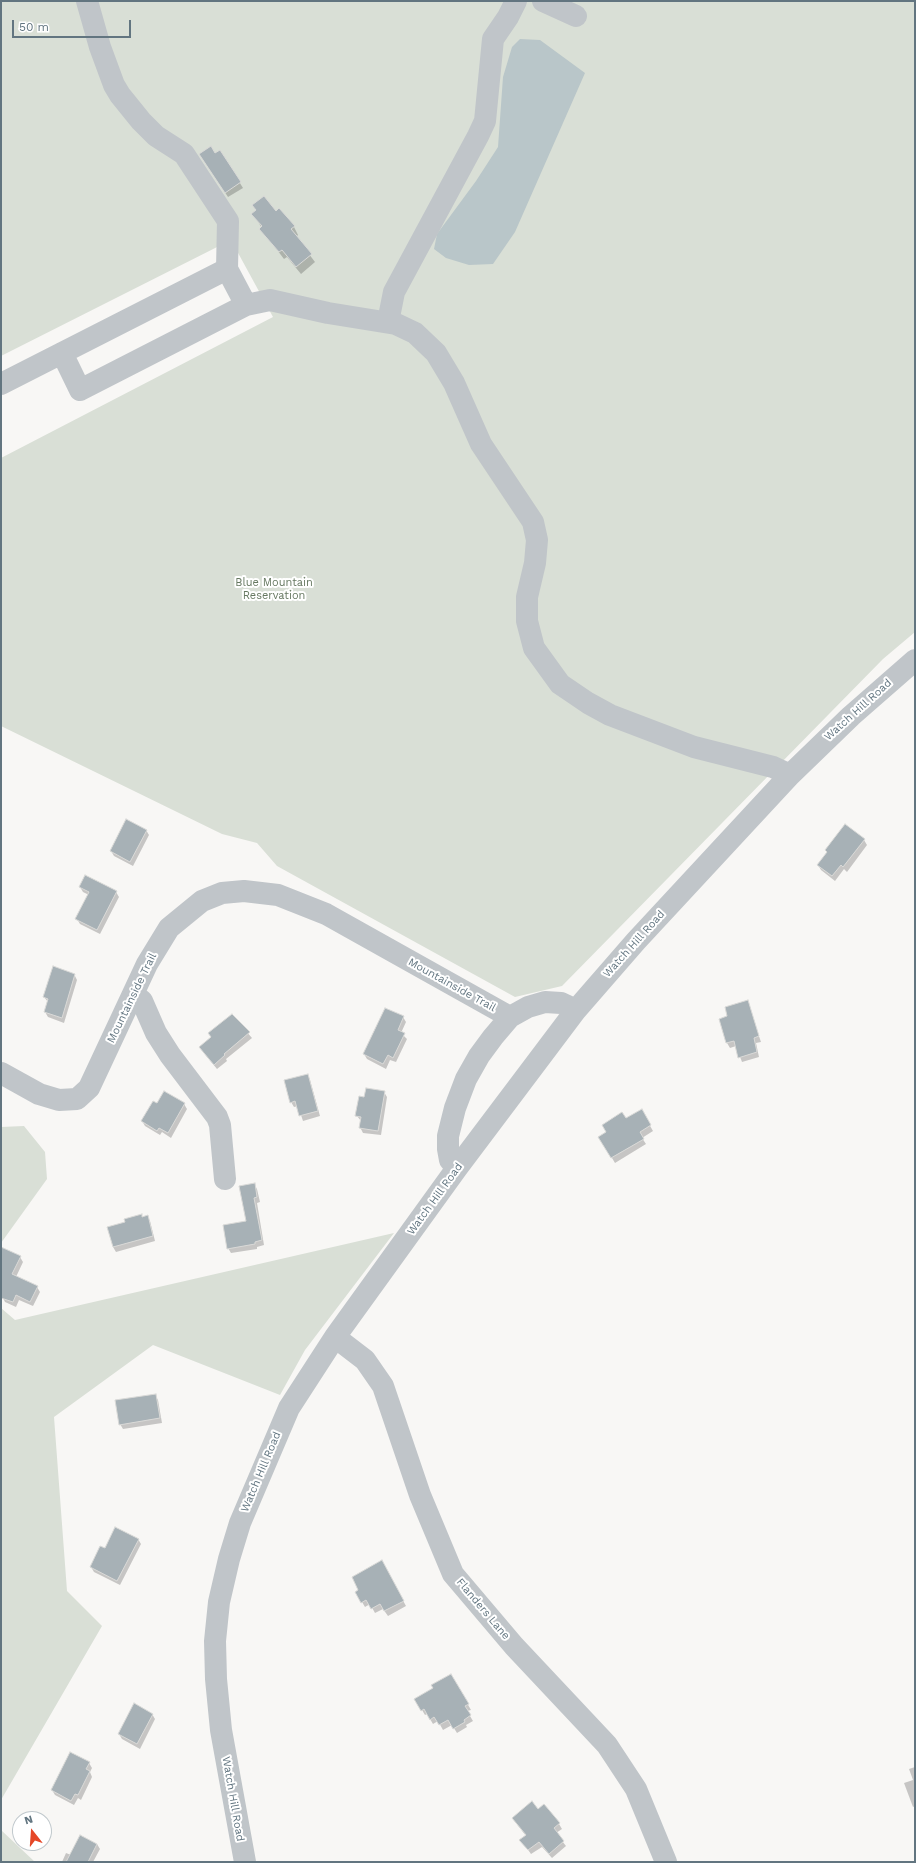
<!DOCTYPE html>
<html>
<head>
<meta charset="utf-8">
<style>
	body { margin:0 }
	#map { position:relative; width:916px; height:1863px; overflow:hidden; background:#f8f7f5; font-family:"Work Sans",sans-serif }
	canvas { display:block }
	.frame { position:absolute; inset:0; border:2px solid #627580; pointer-events:none }
	.north { position:absolute; left:12px; top:1811px; width:40px; height:40px; box-sizing:border-box; background:#fff; border:1px solid #c0c8cc; border-radius:50%; rotate:343deg; font-size:11px; font-weight:700; line-height:16px; text-align:center; color:#627580 }
	.north::after { content:''; display:block; margin:auto; width:14px; height:18px; background:#e54727; clip-path:polygon(50% 0,100% 100%,50% 72%,0 100%) }
	.scale { position:absolute; left:12px; top:20px; width:119px; height:18px; box-sizing:border-box; border:2px solid #627580; border-top:0; padding-left:5px; font-size:12px; line-height:14px; white-space:nowrap; color:#627580; -webkit-text-stroke:3px #fff; paint-order:stroke }
</style>
</head>
<body>
<div id="map">
<canvas width="916" height="1863"></canvas>
<div class="frame"></div>
<div class="north">N</div>
<div class="scale">50 m</div>
</div>
<script>
const context = document.querySelector('canvas').getContext('2d');
context.lineJoin = 'round';
function paint(path, color) { context.fillStyle = color; context.fill(path, 'evenodd'); }
const shape = rows => new Path2D(rows.map(r => 'M' + r).join(''));
function trace(path, color, width, dash) { context.strokeStyle = color; context.lineWidth = width; context.lineCap = dash ? 'butt' : 'round'; context.setLineDash(dash || []); context.stroke(path); }
function drawText(font, color, halo, rows, align = 'center') {
  context.font = font + ' "Work Sans",sans-serif'; context.lineWidth = 4; context.setLineDash([]); context.textBaseline = 'middle'; context.strokeStyle = halo; context.fillStyle = color; for (const [text, x, y, turn = 0] of rows) {
    context.save(); context.translate(x, y); context.rotate((+turn || 0) * Math.PI / 180); context.textAlign = isNaN(turn) ? turn : align; if (halo) context.strokeText(text, 0, 0); context.fillText(text, 0, 0); context.restore();
  }
}
paint(shape([
	[1,1,915,1,915,632,883,659,562,986,515,997,277,866,257,843,222,834,1,726,1,458,273,317,231,240,1,356],
	[24,1126,45,1152,47,1179,1,1243,1,1127],
	[394,1233,305,1350,280,1395,153,1345,54,1417,67,1591,102,1626,1,1800,1,1308,15,1320],
	[1,1830,35,1862,1,1862]
]), '#d9dfd6');
paint(shape([
	[520,39,540,40,585,73,515,232,493,264,469,265,446,258,434,249,437,234,476,181,498,147,503,77,512,47]
]), '#b9c6c9');
paint(shape([
	[220,151,243,188,228,197,203,159],
	[253,206,276,213,279,210,294,227,298,235,296,237,315,262,301,274,287,257,284,259,261,229,262,228,253,214,257,211],
	[146,830,149,835,133,866,114,856,111,851],
	[864,840,867,845,847,872,844,869,835,881,821,870,818,865],
	[80,887,116,892,119,897,100,934,80,924,77,919,89,895,83,892],
	[74,974,77,980,64,1023,48,1017,45,1012,48,1002,44,997],
	[747,1001,761,1042,756,1043,759,1057,742,1062,736,1046,730,1048,727,1043,720,1019,729,1017],
	[232,1015,252,1038,226,1059,227,1061,217,1069,203,1052,211,1037],
	[403,1017,406,1022,401,1033,407,1039,396,1062,390,1060,386,1069,367,1059,364,1054],
	[308,1075,310,1080,320,1116,303,1121,298,1106,294,1107,291,1102],
	[384,1092,387,1097,381,1135,363,1133,360,1127,361,1121,357,1116,365,1098],
	[184,1104,187,1109,171,1138,162,1132,160,1135,145,1126,142,1121,158,1105],
	[641,1110,653,1131,642,1138,646,1144,615,1163,600,1138],
	[254,1184,257,1189,260,1202,257,1203,264,1245,257,1247,257,1249,231,1253,228,1248,247,1221],
	[141,1216,142,1218,147,1216,150,1221,155,1241,116,1252,113,1247,127,1223],
	[1,1256,20,1257,23,1262,16,1277,37,1287,40,1292,33,1306,19,1300,16,1307,5,1302,1,1294],
	[155,1395,158,1400,162,1423,123,1429,120,1424],
	[138,1539,141,1544,120,1585,94,1572,91,1567,105,1549],
	[382,1562,406,1606,388,1616,383,1609,375,1613,370,1604,365,1607,356,1592,360,1590],
	[451,1675,471,1710,467,1711,473,1721,466,1725,467,1727,457,1733,452,1725,443,1730,438,1721,433,1724,427,1714,425,1715,416,1700,434,1689],
	[152,1714,155,1719,140,1749,122,1739,119,1734],
	[89,1763,92,1768,90,1772,92,1777,81,1800,78,1798,74,1805,55,1795,52,1790],
	[915,1767,915,1806,913,1807,904,1783,913,1780,909,1769],
	[538,1810,559,1824,562,1829,556,1833,566,1846,552,1858,542,1847,531,1854,521,1840,526,1836,513,1819],
	[97,1844,100,1849,93,1862,62,1862,66,1853,71,1855]
]), '#0003');
const building = shape([
	[211,146,215,153,220,150,241,182,225,193,199,154,211,146],
	[264,196,276,211,279,208,295,226,291,229,312,254,296,267,282,250,279,252,259,229,262,226,251,214,256,210,252,205,264,196],
	[126,819,147,830,130,862,110,851,126,819],
	[845,824,865,839,843,867,841,865,832,876,817,865,827,852,825,850,845,824],
	[85,875,117,891,97,930,75,919,89,892,79,887,85,875],
	[53,966,75,974,62,1018,44,1012,48,999,43,997,53,966],
	[748,1000,759,1036,754,1038,757,1052,738,1058,734,1041,726,1043,719,1019,727,1016,725,1007,748,1000],
	[385,1008,404,1016,398,1030,405,1033,393,1058,388,1055,383,1064,363,1054,385,1008],
	[232,1014,250,1032,224,1054,225,1055,214,1065,199,1047,211,1037,208,1033,232,1014],
	[308,1074,318,1111,299,1116,295,1101,290,1103,284,1080,308,1074],
	[366,1088,385,1091,378,1131,359,1128,361,1117,355,1116,359,1096,364,1097,366,1088],
	[164,1091,185,1103,168,1133,159,1128,157,1131,141,1121,153,1101,157,1103,164,1091],
	[642,1109,651,1125,640,1132,644,1139,611,1158,598,1137,606,1132,602,1125,622,1112,626,1118,642,1109],
	[255,1183,257,1197,254,1198,262,1240,255,1242,255,1244,227,1249,223,1225,246,1221,239,1186,255,1183],
	[142,1214,142,1217,148,1215,153,1236,113,1247,107,1227,125,1222,124,1219,142,1214],
	[1,1247,21,1256,12,1274,38,1286,30,1302,16,1295,13,1302,1,1298,1,1247],
	[156,1394,160,1418,119,1425,115,1400,156,1394],
	[115,1527,139,1539,117,1581,90,1567,100,1546,105,1548,115,1527],
	[382,1560,404,1601,384,1611,380,1604,371,1609,366,1600,361,1603,355,1592,358,1590,352,1577,382,1560],
	[451,1674,469,1704,465,1706,471,1715,464,1720,465,1722,453,1729,448,1720,439,1725,434,1717,430,1720,424,1709,421,1711,414,1699,433,1688,431,1685,451,1674],
	[134,1703,153,1714,137,1744,118,1734,134,1703],
	[70,1752,90,1762,86,1769,90,1771,78,1795,75,1794,71,1801,51,1790,70,1752],
	[532,1801,538,1809,544,1804,560,1823,554,1828,564,1841,549,1854,539,1842,528,1850,519,1840,526,1835,512,1818,532,1801],
	[80,1835,97,1844,88,1862,66,1862,80,1835]
]);
paint(building, '#a7b1b6');
trace(building, '#d9d9d7', 1);
trace(shape([
	[87,1,100,47,114,85,120,95,141,121,156,136,184,154,228,221,227,269],
	[543,1,576,16],
	[388,322,394,292,478,136,485,121,493,39,508,17,516,1],
	[62,353,80,390,246,305],
	[1,384,227,269,246,305,270,300,328,313,396,324,415,333,436,353,454,383,481,444,533,522,537,540,535,563,527,597,527,621,534,648,560,684,588,703,610,715,694,747,773,767,790,775],
	[133,994,142,1001,156,1033,170,1055,217,1117,220,1125,225,1179],
	[1,1073,39,1094,59,1100,77,1099,89,1088,147,964,169,928,202,901,222,893,244,891,278,895,326,914,510,1017],
	[457,1168,450,1160,448,1149,448,1136,455,1108,466,1079,479,1056,493,1037,510,1017,528,1007,545,1002,561,1003,576,1010],
	[335,1337,365,1360,383,1386,420,1495,453,1574,514,1646,607,1745,636,1789,666,1862],
	[245,1862,221,1730,216,1679,215,1641,219,1602,229,1559,240,1523,289,1408,335,1337,457,1168,576,1010,636,941,790,775,851,716,915,660]
]), '#c0c5c9', 22);
drawText('11px', '#667861', '#fff', [
	["Blue Mountain",274,583],
	["Reservation",274,596]
]);
drawText('11px', '#627580', '#fff', [
	["Watch Hill Road",858,710,-42],
	["Watch Hill Road",634,944,-48],
	["Mountainside Trail",452,985,29],
	["Mountainside Trail",132,998,-64],
	["Watch Hill Road",435,1199,-54],
	["Watch Hill Road",261,1472,-67],
	["Flanders Lane",483,1609,50],
	["Watch Hill Road",233,1799,80]
]);
</script>
</body>
</html>
